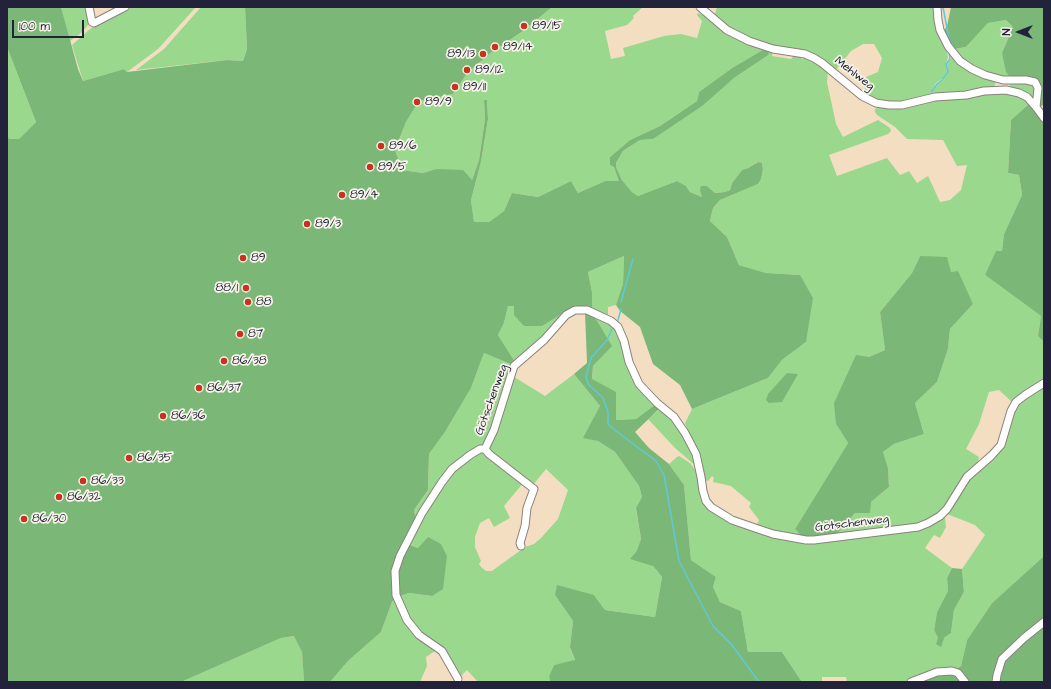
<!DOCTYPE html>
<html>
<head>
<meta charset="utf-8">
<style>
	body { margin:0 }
	#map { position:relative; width:1051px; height:689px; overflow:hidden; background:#f4dec1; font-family:"Architects Daughter",sans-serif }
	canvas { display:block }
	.frame { position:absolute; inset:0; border:8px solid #22223b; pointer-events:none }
	.north { position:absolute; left:999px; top:12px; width:40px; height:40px; -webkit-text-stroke:3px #f7f3e8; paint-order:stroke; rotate:270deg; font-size:11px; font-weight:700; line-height:16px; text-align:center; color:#22223b }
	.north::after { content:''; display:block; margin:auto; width:14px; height:18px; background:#22223b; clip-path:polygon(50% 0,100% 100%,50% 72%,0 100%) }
	.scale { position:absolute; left:12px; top:20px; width:72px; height:18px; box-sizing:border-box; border:2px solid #22223b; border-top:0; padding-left:5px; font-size:12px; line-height:14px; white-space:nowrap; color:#22223b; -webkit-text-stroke:3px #f7f3e8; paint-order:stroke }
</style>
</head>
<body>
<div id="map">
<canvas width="1051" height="689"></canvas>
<div class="frame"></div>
<div class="north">N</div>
<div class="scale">100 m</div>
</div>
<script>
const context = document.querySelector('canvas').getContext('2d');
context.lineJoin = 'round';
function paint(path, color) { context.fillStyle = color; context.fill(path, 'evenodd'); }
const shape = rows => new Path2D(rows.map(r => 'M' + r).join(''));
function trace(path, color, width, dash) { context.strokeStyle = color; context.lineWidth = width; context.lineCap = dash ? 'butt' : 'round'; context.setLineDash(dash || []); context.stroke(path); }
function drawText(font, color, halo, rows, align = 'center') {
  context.font = font + ' "Architects Daughter",sans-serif'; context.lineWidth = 3.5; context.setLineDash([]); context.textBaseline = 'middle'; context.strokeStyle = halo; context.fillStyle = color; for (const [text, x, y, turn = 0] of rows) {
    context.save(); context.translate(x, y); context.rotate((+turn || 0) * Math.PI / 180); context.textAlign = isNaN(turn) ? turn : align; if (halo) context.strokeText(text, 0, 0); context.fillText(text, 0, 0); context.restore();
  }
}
paint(shape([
	[61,7,88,7,89,20,88,25,80,34,70,41],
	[128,7,196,7,158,49,127,72,124,69,83,81,72,45,89,30,107,18],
	[201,7,245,7,247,49,243,61,227,60,136,70,164,49],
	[552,7,643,7,633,16,634,18,627,25,605,31,611,59,625,56,623,48,664,36,681,34,697,38,702,21,697,15,698,13,709,17,766,48,732,68,699,92,697,101,660,126,630,140,610,157,610,165,614,167,620,181,605,181,578,193,571,181,538,197,512,193,504,211,489,222,474,222,471,200,481,162,488,119,487,100,484,100,485,119,479,160,472,180,436,169,423,173,402,170,395,151,406,122,419,101,453,94,468,72,492,52,523,31],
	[717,7,935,7,948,49,947,51,948,58,946,63,947,72,943,78,936,83,930,93,931,93,937,84,943,80,948,73,947,64,951,59,950,52,996,80,994,89,900,103,876,102,864,94,866,77,878,72,882,58,874,44,863,44,851,51,835,71,819,58,774,48,740,35,714,17],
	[1006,20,1013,27,1002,53,1012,80,996,77,965,62,954,49,966,47,988,23],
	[7,47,36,122,19,139,8,139,7,136],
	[769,50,773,50,772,56,791,59,795,54,801,56,802,60,804,57,815,60,828,71,827,82,836,124,843,137,878,120,890,128,891,131,888,134,829,155,837,176,887,158,900,175,909,171,917,183,928,176,940,202,950,200,961,190,967,165,957,166,943,140,907,139,895,127,877,115,875,112,875,109,878,107,1002,92,1024,97,1030,103,1011,120,1008,173,1019,175,1022,195,1004,234,1002,251,985,275,1041,316,1038,336,1044,342,1044,380,1039,381,1013,403,999,390,989,392,979,424,966,449,979,457,977,465,945,509,923,524,837,534,855,513,871,502,889,487,888,468,883,452,894,444,924,434,915,403,937,382,948,349,950,329,973,304,951,272,920,256,912,273,880,312,885,350,869,357,836,424,848,443,795,529,803,538,756,527,759,520,749,507,751,503,731,486,713,482,714,478,712,476,708,481,703,479,685,423,692,409,768,378,782,360,806,342,800,275,766,273,739,265,727,237,710,221,713,208,720,200,758,184,761,179,763,169,762,163,757,162,748,168,742,170,732,183,730,190,725,192,715,193,707,186,702,197,690,192,686,186,677,181,638,196,632,192,622,180,616,167,616,163,623,151,640,140,653,139,734,78,767,56,767,52],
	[1014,82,1035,84,1032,100,1010,90,1010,83],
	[624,256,623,284,620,295,616,305,608,307,608,318,592,310,592,292,588,272],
	[508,306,514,306,524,326,563,314,574,306,580,307,515,362,498,335,504,323],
	[593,314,612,324,618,332,625,361,631,374,639,386,656,404,636,419,616,420,592,380,593,366,611,346],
	[484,353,513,365,495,424,486,441,481,446,457,463,416,521,414,510,428,490,429,454,445,432,471,388],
	[574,374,600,406,598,441,615,452,639,486,642,497,636,509,641,539,636,552,653,566,662,577,655,617,605,610,594,595,555,595,573,621,570,647,575,661,554,665,549,676,550,682,478,682,467,670,459,678,452,663,419,634,398,597,409,593,432,596,418,548,407,544,442,483,464,461,482,452,524,482,504,506,510,518,494,527,489,518,480,523,475,537,475,547,481,561,479,564,481,567,486,571,492,571,525,547,534,544,541,538,558,519,568,490,546,469,533,485,488,451,511,375,545,396],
	[1044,385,1044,556,992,603,967,640,961,666,954,670,906,682,847,682,846,677,822,677,822,682,802,682,782,652,748,652,741,611,720,602,713,587,716,577,691,560,684,485,669,464,677,457,679,456,690,463,697,472,711,511,803,541,916,529,942,517,945,518,946,527,940,538,934,535,925,548,952,568,947,578,948,591,937,612,934,630,938,638,944,638,951,633,954,610,964,592,962,569,985,535,975,525,947,514,948,510,962,487,1001,447,1016,404],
	[660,409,674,423,687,440,697,467,675,448,648,419],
	[395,598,406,622,438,649,426,657,427,666,420,682,330,682,348,661,381,632,392,602],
	[295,636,302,652,304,682,181,682,281,638]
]), '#9ad88d');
paint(shape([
	[7,7,61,7,78,69,83,81,124,69,127,72,227,60,243,61,247,49,245,7,552,7,523,31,492,52,468,72,453,94,419,101,406,122,395,150,402,170,423,173,436,169,463,170,472,180,479,160,485,119,484,100,487,100,488,119,481,162,471,200,474,222,489,222,504,211,512,193,538,197,571,181,578,193,605,181,619,181,614,167,610,165,610,157,630,140,660,126,697,101,699,92,732,68,766,48,769,50,768,52,769,54,767,56,734,78,702,106,653,139,640,140,623,151,616,163,616,167,622,180,632,192,638,196,677,181,686,186,690,192,702,197,700,190,701,186,707,186,715,193,725,192,730,190,732,183,742,170,748,168,758,162,762,163,763,169,761,179,758,184,720,200,713,208,710,221,727,237,739,265,766,273,800,275,813,298,806,342,782,360,768,378,692,409,680,385,653,364,640,327,620,311,616,305,623,284,624,256,588,272,592,292,592,310,574,306,542,326,524,326,514,315,514,306,508,306,504,323,498,335,515,362,513,365,484,353,471,388,445,432,429,454,428,490,414,510,416,521,407,544,418,548,428,537,441,544,447,556,443,589,432,596,409,593,395,598,392,602,381,632,348,661,330,682,304,682,302,652,294,636,281,638,181,682,7,682,7,136,9,139,19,139,36,122,7,47],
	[951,7,1044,7,1044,105,1038,107,1032,100,1035,84,1014,82,1006,72,1002,53,1013,27,1006,20,988,23,966,47,954,49,943,32,947,26],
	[1030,103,1044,120,1044,342,1038,336,1041,316,985,275,996,251,1002,251,1004,234,1022,195,1019,175,1008,173,1011,120],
	[920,256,947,257,951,272,958,271,973,304,950,329,948,349,937,382,915,403,924,434,894,444,883,452,888,468,889,487,871,502,870,513,855,513,837,534,803,538,795,529,848,443,836,424,834,403,856,355,869,357,885,350,880,312,912,273],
	[585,312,593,314,612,346,593,366,592,379,616,392,616,420,636,419,656,404,660,408,635,432,649,448,669,464,684,485,691,560,716,577,713,587,720,602,741,611,748,652,782,652,802,682,550,682,549,676,554,665,575,660,570,647,573,621,555,595,557,585,594,595,605,610,655,617,662,577,653,566,630,559,636,552,641,539,636,508,642,497,639,486,615,452,598,441,583,438,600,406,574,374,587,363],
	[787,373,798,374,782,402,769,403,766,400,768,394],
	[1044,556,1044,682,915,682,928,676,951,672,961,666,967,640,992,603],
	[952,568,962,569,964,592,954,610,951,633,944,638,941,647,936,644,938,638,934,630,937,612,948,591,947,578]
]), '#7bb878');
trace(shape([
	[943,7,949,39,953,46,952,48],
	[931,92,937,84,942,80,948,72,946,64,950,59,949,51],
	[621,302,633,259],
	[618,320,621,309],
	[612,329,607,340,591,358,586,377,588,384,603,398,608,412,608,424,616,431,656,461,664,475,679,561,713,626,732,645,759,682]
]), '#5ec9d8', 1.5);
const minor = shape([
	[89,7,92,22,94,23,125,7],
	[700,7,727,30,749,41,773,49,805,54,814,58,822,63,862,96,876,103,889,105,902,105,935,97,966,95,984,91,1006,90,1019,93,1027,97,1036,107,1044,118],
	[937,7,938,20,940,30,948,46,960,61,972,69,985,75,1003,80,1026,80,1035,82,1038,88,1036,107],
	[485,449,494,430,514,366,544,340,566,315,575,310,587,310,611,321,618,327,624,341,629,362,639,384,657,403,674,417,685,433,696,454,701,477,703,491,706,501,711,507,732,520,758,529,773,534,806,540,814,540,918,527,928,523,940,516,947,509,967,477,991,456,1001,445,1011,411,1016,402,1025,395,1044,383],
	[485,449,489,454,534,489,527,508,525,526,520,543,521,546],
	[458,679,442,651,419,635,407,620,396,595,395,571,400,556,422,513,442,482,452,469,470,455,480,449,485,449],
	[911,682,937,672,952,671,958,673,965,682],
	[996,682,997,675,1002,659,1024,638,1044,622]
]);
trace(minor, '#8b807e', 9);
trace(minor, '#fff', 7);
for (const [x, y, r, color] of [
	[524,26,4,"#c8321e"],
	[495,47,4,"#c8321e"],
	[483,54,4,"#c8321e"],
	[467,70,4,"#c8321e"],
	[455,87,4,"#c8321e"],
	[417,102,4,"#c8321e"],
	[381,146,4,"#c8321e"],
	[370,167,4,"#c8321e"],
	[342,195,4,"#c8321e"],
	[307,224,4,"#c8321e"],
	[243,258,4,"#c8321e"],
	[246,288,4,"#c8321e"],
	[248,302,4,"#c8321e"],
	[240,334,4,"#c8321e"],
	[224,361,4,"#c8321e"],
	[199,388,4,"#c8321e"],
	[163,416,4,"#c8321e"],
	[129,458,4,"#c8321e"],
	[83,481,4,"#c8321e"],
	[59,497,4,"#c8321e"],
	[24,519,4,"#c8321e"]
]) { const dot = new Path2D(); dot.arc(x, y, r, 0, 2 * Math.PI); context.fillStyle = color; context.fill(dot); trace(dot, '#f7f3e8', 1.5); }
drawText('12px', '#22223b', '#f7f3e8', [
	["89/15",532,26],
	["89/14",503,47],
	["89/13",475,54,"right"],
	["89/12",475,70],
	["89/11",463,87],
	["89/9",425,102],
	["89/6",389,146],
	["89/5",378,167],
	["89/4",350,195],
	["89/3",315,224],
	["89",251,258],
	["88/1",238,288,"right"],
	["88",256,302],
	["87",248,334],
	["86/38",232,361],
	["86/37",207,388],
	["86/36",171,416],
	["86/35",137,458],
	["86/33",91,481],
	["86/32",67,497],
	["86/30",32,519]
], 'left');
drawText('12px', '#22223b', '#f7f3e8', [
	["Mehlweg",854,74,38],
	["Götschenweg",492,400,-70],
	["Götschenweg",852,524,-7]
]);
</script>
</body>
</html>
